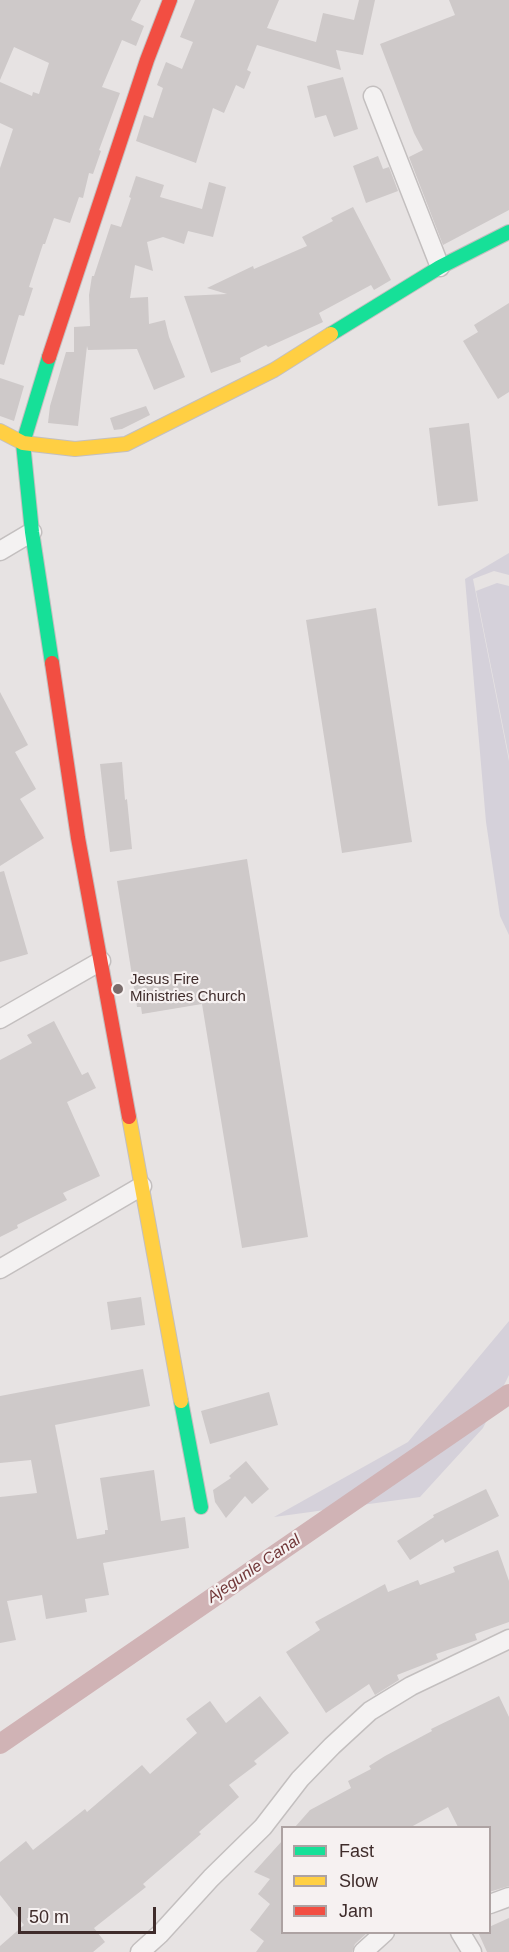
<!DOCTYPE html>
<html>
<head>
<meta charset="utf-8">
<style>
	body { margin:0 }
	#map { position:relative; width:509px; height:1952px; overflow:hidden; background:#e7e3e3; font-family:Arial,sans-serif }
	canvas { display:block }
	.legend { position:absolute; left:281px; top:1826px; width:210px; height:108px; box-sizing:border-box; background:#f6f1f1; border:2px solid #ada2a2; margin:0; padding:8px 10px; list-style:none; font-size:18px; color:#3f2c2b }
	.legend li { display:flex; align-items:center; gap:12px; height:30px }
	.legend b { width:30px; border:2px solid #ada2a2 }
	.scale { position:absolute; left:18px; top:1907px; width:138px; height:27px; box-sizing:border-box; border:3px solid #3f2c2b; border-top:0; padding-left:8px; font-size:18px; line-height:21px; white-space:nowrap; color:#3f2c2b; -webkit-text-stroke:4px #f6f1f1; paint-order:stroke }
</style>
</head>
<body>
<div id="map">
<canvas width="509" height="1952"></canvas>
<ul class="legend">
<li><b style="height:8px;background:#16e098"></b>Fast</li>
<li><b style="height:8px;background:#ffcf43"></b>Slow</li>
<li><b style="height:8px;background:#f24e42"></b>Jam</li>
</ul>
<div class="scale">50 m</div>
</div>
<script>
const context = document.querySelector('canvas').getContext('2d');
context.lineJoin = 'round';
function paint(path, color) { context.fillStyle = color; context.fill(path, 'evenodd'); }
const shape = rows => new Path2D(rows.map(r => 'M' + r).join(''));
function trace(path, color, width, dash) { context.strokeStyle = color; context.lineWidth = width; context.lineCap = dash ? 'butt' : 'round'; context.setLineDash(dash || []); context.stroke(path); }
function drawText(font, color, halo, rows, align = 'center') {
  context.font = font + ' Arial,sans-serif'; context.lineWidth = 4.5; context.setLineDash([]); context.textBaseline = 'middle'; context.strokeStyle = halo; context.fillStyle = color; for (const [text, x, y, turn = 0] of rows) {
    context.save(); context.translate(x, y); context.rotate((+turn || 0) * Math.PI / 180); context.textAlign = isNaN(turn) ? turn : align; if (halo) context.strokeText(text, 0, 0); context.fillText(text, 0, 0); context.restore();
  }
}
paint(shape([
	[509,553,509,575,494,571,473,579,509,761,509,935,500,916,486,822,465,579],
	[497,583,509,586,509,757,476,591],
	[509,1321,509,1375,483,1428,420,1497,274,1517,408,1442]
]), '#d5d1da');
trace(shape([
	[0,1744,509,1394]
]), '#d0b3b5', 20);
paint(shape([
	[0,0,141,0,131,20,144,26,136,46,122,40,102,87,120,93,99,150,101,151,93,174,89,173,83,198,79,197,70,223,54,218,45,244,43,244,29,287,33,288,24,316,19,315,4,365,0,364,0,168,13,129,0,123,0,82,32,96,33,92,39,94,49,63,14,47,0,80],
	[195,0,279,0,267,28,316,42,323,13,354,20,359,0,375,0,363,55,336,50,341,70,257,45,247,70,251,72,244,89,236,85,224,113,213,108,196,163,136,141,144,115,153,118,163,88,157,85,166,62,182,69,193,42,180,37],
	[449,0,509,0,509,210,443,245,409,157,423,150,414,133,380,44,455,15],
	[343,77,358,129,334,137,326,115,315,118,307,86],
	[378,156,383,169,389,167,398,191,366,203,353,166],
	[136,176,164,185,160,197,202,209,209,182,226,187,213,237,188,231,184,244,163,237,147,242,153,271,135,265,130,298,148,297,149,324,165,320,169,337,185,377,154,390,137,349,88,350,87,346,78,426,48,423,50,406,66,352,74,352,74,327,90,326,89,295,92,276,94,276,111,224,121,227,131,198,129,197],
	[353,207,391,280,374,290,371,285,319,313,323,322,321,323,268,347,266,345,240,358,241,362,211,373,184,296,227,294,207,288,253,266,254,269,307,246,302,237,333,221,331,218],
	[509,303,509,392,498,399,463,341,478,332,474,325],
	[0,378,24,386,14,421,0,416],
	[146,406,150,415,122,429,114,430,110,418],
	[469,423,478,501,438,506,429,428],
	[376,608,412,842,342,853,306,620],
	[0,692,28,745,15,752,36,789,20,799,44,838,0,866],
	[122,762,125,800,127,799,132,849,110,852,100,764],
	[247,859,308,1237,242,1248,202,1004,142,1014,141,1007,137,1007,117,881],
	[4,871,28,954,0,962,0,872],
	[54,1021,82,1075,88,1072,96,1088,67,1102,100,1176,63,1193,67,1200,17,1225,18,1228,0,1237,0,1060,32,1043,27,1035],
	[141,1297,145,1325,111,1330,107,1302],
	[143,1369,150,1406,55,1425,77,1539,105,1534,105,1530,108,1530,100,1478,154,1470,161,1521,185,1517,189,1548,103,1563,109,1595,85,1599,87,1612,46,1619,42,1595,7,1601,16,1640,0,1643,0,1497,37,1493,31,1460,0,1463,0,1396],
	[269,1392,278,1425,210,1444,201,1411],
	[246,1461,269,1489,252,1504,245,1496,226,1518,215,1502,213,1490,231,1478,229,1476],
	[486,1489,499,1516,445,1543,443,1539,410,1560,397,1541,434,1517,433,1515],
	[498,1550,509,1581,509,1622,475,1634,477,1640,436,1654,438,1659,397,1675,399,1680,375,1695,369,1684,326,1713,286,1652,320,1630,315,1622,385,1584,388,1592,418,1580,420,1585,455,1572,453,1567],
	[260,1696,289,1733,254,1761,257,1764,229,1785,239,1797,199,1832,201,1834,143,1884,146,1887,94,1928,105,1942,93,1952,0,1952,0,1946,24,1925,0,1895,0,1862,26,1841,33,1850,85,1809,87,1812,142,1765,150,1774,197,1733,186,1719,210,1701,226,1723],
	[499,1696,509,1717,509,1886,489,1892,489,1827,458,1827,448,1807,411,1827,295,1827,310,1810,351,1788,348,1781,371,1769,369,1766,385,1756,432,1731,431,1729],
	[282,1841,282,1932,368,1932,355,1944,352,1952,256,1952,264,1941,250,1930,270,1904,258,1894,270,1879,254,1872],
	[509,1918,509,1952,487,1952,478,1932,489,1932,489,1927]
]), '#cec9c9');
const street = shape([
	[373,96,440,267],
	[0,551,32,532],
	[0,1019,101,961],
	[0,1269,142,1186],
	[490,1904,509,1897],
	[460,1932,472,1952],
	[140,1952,160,1934,211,1878,263,1827,300,1779,332,1746,370,1711,411,1686,509,1639],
	[363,1952,385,1932]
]);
const fast = shape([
	[331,334,440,267,509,232],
	[49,357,23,443,32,532,52,663],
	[181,1401,201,1507]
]);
const slow = shape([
	[0,431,23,443,75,449,126,444,274,370,331,334],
	[129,1117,181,1401]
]);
const jam = shape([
	[49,357,147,60,170,0],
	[52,663,78,838,129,1117]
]);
trace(street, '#c3bfbf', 21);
trace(fast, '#c3bfbf', 16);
trace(slow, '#c3bfbf', 16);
trace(jam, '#c3bfbf', 16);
trace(street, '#f4f2f2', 18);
trace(fast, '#16e098', 14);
trace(slow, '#ffcf43', 14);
trace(jam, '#f24e42', 14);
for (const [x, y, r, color] of [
	[118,989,6,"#7a6c6b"]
]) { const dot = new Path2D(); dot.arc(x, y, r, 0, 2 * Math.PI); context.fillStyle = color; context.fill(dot); trace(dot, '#f6f1f1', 2); }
drawText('15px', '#3f2c2b', '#f6f1f1', [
	["Jesus Fire",130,980],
	["Ministries Church",130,997]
], 'left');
drawText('italic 16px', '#713738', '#f6f1f1', [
	["Ajegunle Canal",254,1569,-34]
]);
</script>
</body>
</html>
